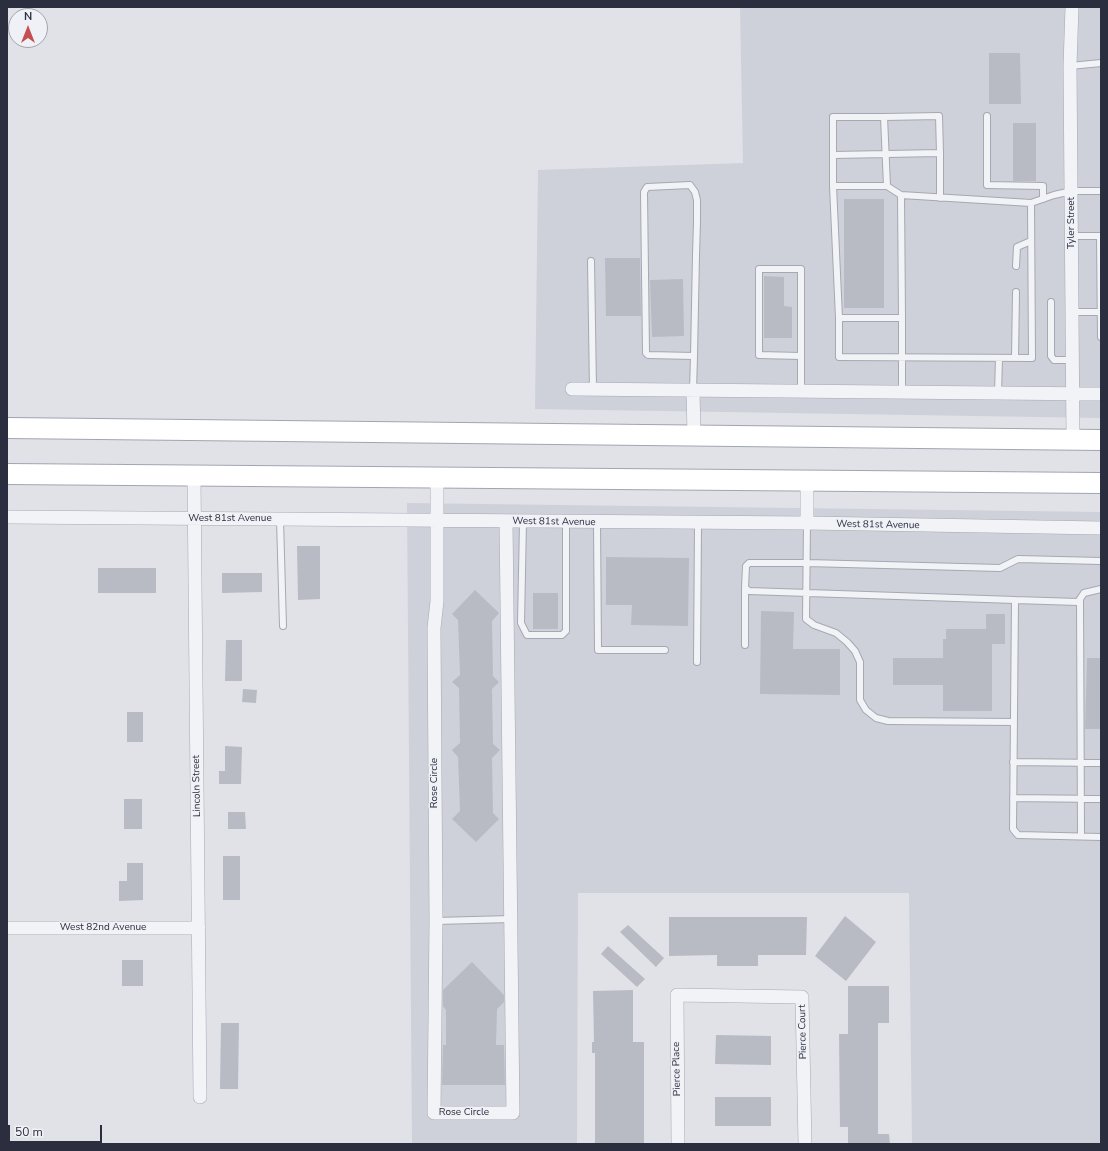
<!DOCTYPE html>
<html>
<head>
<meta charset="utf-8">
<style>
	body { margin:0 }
	#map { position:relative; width:1108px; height:1151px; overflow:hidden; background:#e0e2e8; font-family:"Nunito Sans",sans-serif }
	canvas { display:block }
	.frame { position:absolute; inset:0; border:8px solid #2a2e3e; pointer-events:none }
	.north { position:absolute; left:8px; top:8px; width:40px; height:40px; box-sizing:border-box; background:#eff1f6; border:1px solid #a0a3ac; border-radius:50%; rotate:0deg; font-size:11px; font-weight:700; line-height:16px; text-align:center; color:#2a2e3e }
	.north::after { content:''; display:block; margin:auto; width:14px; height:18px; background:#c44e50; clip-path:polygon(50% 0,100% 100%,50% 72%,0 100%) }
	.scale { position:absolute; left:8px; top:1125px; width:94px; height:18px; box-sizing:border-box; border:2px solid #2a2e3e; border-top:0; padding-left:5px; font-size:12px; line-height:14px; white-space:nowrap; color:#2a2e3e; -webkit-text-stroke:3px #eff1f6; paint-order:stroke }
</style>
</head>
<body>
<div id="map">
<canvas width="1108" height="1151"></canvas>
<div class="frame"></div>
<div class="north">N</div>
<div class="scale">50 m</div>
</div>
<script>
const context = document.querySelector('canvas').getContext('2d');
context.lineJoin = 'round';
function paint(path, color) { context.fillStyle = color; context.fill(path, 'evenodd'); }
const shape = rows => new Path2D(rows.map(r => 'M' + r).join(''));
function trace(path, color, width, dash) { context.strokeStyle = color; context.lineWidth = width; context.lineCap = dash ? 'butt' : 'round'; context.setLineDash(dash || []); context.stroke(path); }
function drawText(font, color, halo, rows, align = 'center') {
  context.font = font + ' "Nunito Sans",sans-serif'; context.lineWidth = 3; context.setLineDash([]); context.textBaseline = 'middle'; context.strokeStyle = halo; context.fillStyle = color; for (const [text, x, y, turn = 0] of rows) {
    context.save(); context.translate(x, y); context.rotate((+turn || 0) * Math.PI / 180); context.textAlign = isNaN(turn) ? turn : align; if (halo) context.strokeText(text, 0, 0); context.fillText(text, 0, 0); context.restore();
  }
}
paint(shape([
	[740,7,1101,7,1101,418,535,409,538,170,743,163],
	[407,503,1101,512,1101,1144,912,1144,909,893,578,893,577,1144,412,1144]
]), '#ced1da');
paint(shape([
	[989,53,1020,53,1021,104,989,104],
	[1013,123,1036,123,1036,181,1013,181],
	[844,199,884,199,884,308,844,308],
	[605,258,640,258,641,316,606,316],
	[764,276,784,277,784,306,792,307,792,338,764,338],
	[683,279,684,336,652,337,650,280],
	[297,546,320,546,320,599,298,600],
	[606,557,689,558,688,626,631,625,632,605,606,605],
	[98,568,156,568,156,593,98,593],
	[222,573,262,573,262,592,222,593],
	[475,590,499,613,492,621,493,676,499,682,492,689,493,744,500,750,492,758,493,813,499,819,476,842,452,819,460,811,458,757,452,750,460,743,459,688,452,682,460,675,458,620,452,614],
	[533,593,558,593,558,629,533,629],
	[761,611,794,612,793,649,840,649,840,695,760,694],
	[986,614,1005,614,1005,644,992,644,992,711,943,711,943,685,893,685,893,658,943,658,943,639,946,639,946,629,986,629],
	[226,640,242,640,242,681,225,681],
	[1087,658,1101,658,1101,729,1085,729],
	[243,689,257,690,256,703,242,702],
	[127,712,143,712,143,742,127,742],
	[225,746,242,747,241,784,219,784,219,771,225,771],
	[124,799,142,799,142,829,124,829],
	[228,812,245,812,246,829,228,829],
	[223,856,240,856,240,900,223,900],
	[127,863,143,863,143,900,119,901,119,881,127,881],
	[845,916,876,942,846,981,815,956],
	[669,917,807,917,806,955,758,955,758,966,717,966,717,955,669,956],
	[628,925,664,958,656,967,620,932],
	[608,946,645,979,637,987,601,954],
	[122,960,143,960,143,986,122,986],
	[472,962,504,995,504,1002,497,1009,496,1045,504,1045,505,1085,442,1085,443,1045,446,1045,446,1010,443,1006,443,990],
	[848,986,889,986,889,1023,878,1023,878,1134,889,1134,890,1144,848,1144,848,1127,840,1127,839,1034,848,1034],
	[633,990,633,1042,644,1042,644,1144,595,1144,595,1053,592,1053,592,1042,594,1042,593,991],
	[221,1023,239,1023,238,1089,220,1089],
	[716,1035,771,1036,771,1065,715,1064],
	[715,1097,771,1097,771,1126,715,1126]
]), '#b8bbc4');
const lane = shape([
	[1070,66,1101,63],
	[987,116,987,185,1043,186,1043,199],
	[834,155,940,153,939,116,884,117],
	[833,186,833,117,884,117,887,186],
	[940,198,940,153],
	[1031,203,1054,195,1072,191,1101,191],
	[1072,236,1101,236],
	[1100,236,1101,337],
	[591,261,593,389],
	[1016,266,1017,247,1031,241],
	[1051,302,1051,356,1054,360,1073,360],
	[1072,312,1100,312],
	[839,318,839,357,1032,358,1031,203,901,195],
	[902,318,839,318,833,186,887,186,901,195,902,318,902,392],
	[801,356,759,355,759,269,801,269,801,391],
	[1015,358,1016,292],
	[693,391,694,356,696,255,697,222,697,200,695,192,690,185,647,187,644,192,646,353,648,355,694,356],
	[998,393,999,358],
	[280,519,283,626],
	[523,522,521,623,527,635,562,635,566,631,566,522],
	[597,522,598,650,665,650],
	[807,523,806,619,814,625,836,633,847,642,855,651,860,662,860,700,866,710,876,718,888,721,1014,722],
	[1101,589,1084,593,1078,602,1015,600,1013,829,1018,835,1101,837],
	[1080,599,1081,836],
	[1015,600,749,591,745,588,746,566,749,563,807,563,1000,568,1018,559,1101,561],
	[745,645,745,588],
	[697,662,698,523],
	[1013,762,1101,763],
	[1013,798,1101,799],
	[436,921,511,919]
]);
const street = shape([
	[1072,7,1070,66,1073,439],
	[572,389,1101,394],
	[693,391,694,435],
	[194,476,200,1097],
	[437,478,437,601,434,628,436,921,434,1113,513,1113,506,521],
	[7,517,807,523,1101,528],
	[807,523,807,481],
	[7,928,199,928],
	[678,1144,677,995,802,997,805,1144]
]);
const primary = shape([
	[7,428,1101,440],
	[7,474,1101,483]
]);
trace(lane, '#a6a8b2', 8);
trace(street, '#a6a8b2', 14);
trace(primary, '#a0a5b3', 22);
trace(lane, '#f2f3f6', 6);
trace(street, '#f2f3f6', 13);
trace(primary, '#fff', 20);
drawText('10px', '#2a2e3e', '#eff1f6', [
	["Tyler Street",1072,223,-90],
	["West 81st Avenue",230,519],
	["West 81st Avenue",554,522,1],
	["West 81st Avenue",878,525,1],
	["Rose Circle",435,783,-90],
	["Lincoln Street",197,786,-91],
	["West 82nd Avenue",103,928],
	["Pierce Court",803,1032,-91],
	["Pierce Place",677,1069,-91],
	["Rose Circle",464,1113]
]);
</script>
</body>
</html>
